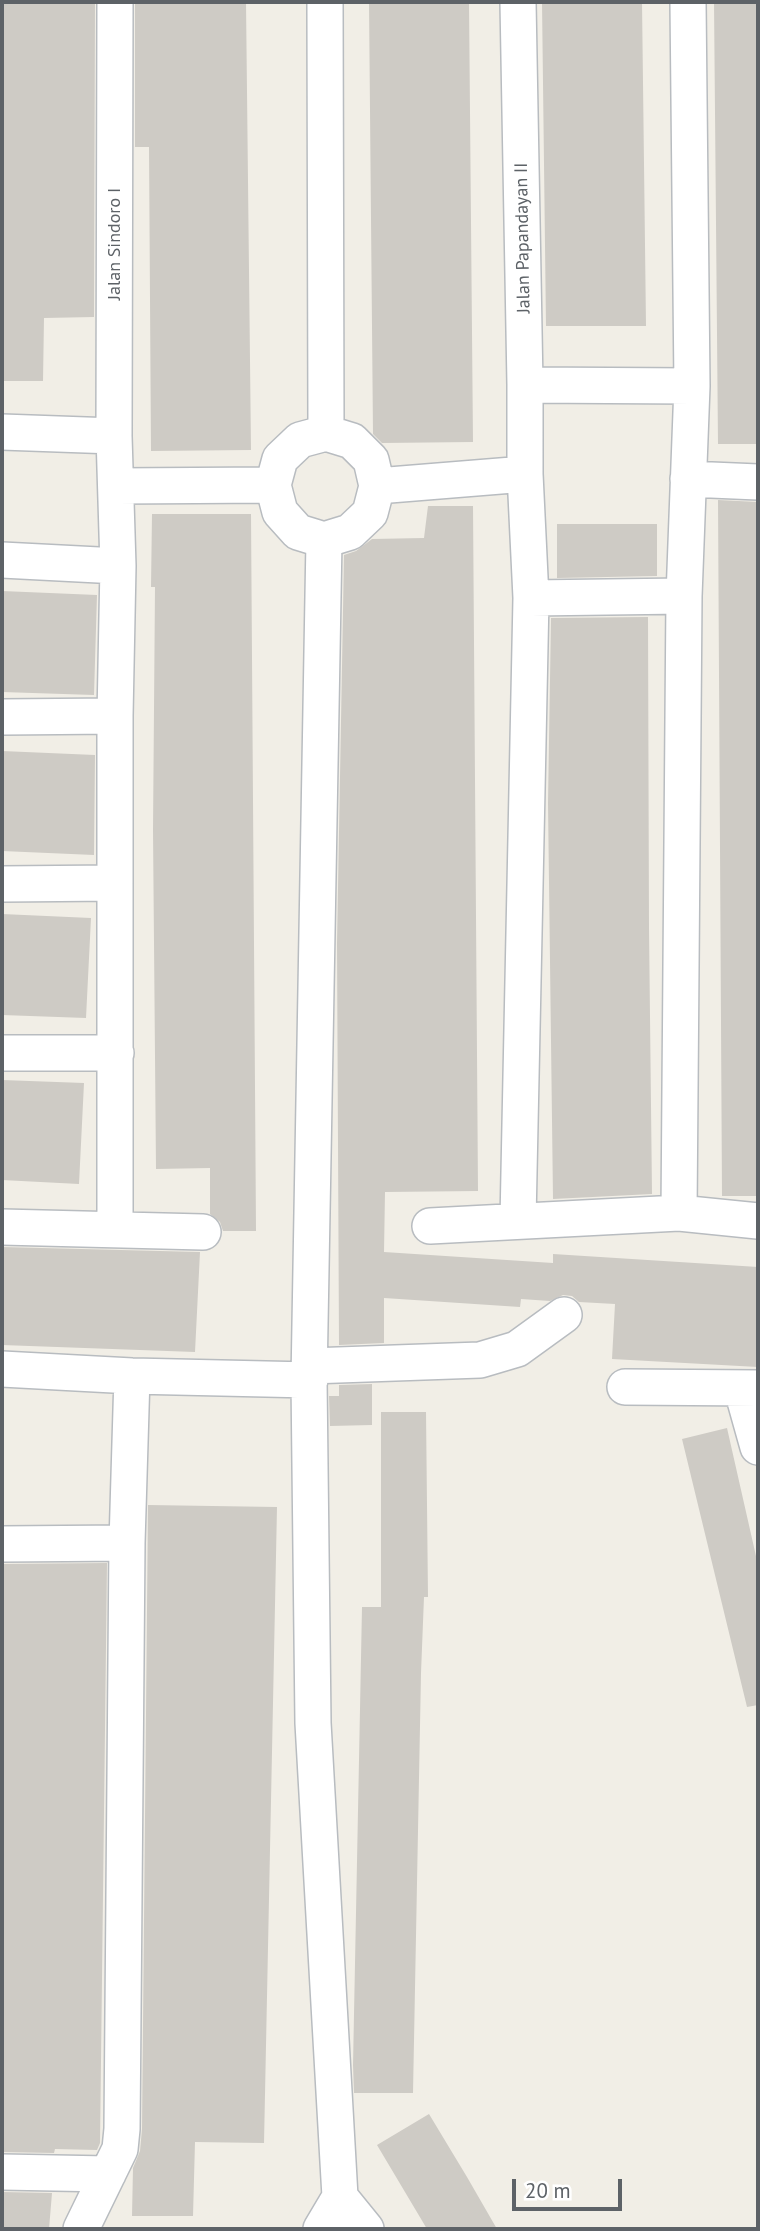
<!DOCTYPE html>
<html>
<head>
<meta charset="utf-8">
<style>
	body { margin:0 }
	#map { position:relative; width:760px; height:2231px; overflow:hidden; background:#f1eee6; font-family:"PT Sans",sans-serif }
	canvas { display:block }
	.frame { position:absolute; inset:0; border:4px solid #5d6267; pointer-events:none }
	.scale { position:absolute; left:512px; top:2179px; width:110px; height:32px; box-sizing:border-box; border:4px solid #5d6267; border-top:0; padding-left:9px; font-size:21px; line-height:24px; white-space:nowrap; color:#5d6267; -webkit-text-stroke:5px #fff; paint-order:stroke }
</style>
</head>
<body>
<div id="map">
<canvas width="760" height="2231"></canvas>
<div class="frame"></div>
<div class="scale">20 m</div>
</div>
<script>
const context = document.querySelector('canvas').getContext('2d');
context.lineJoin = 'round';
function paint(path, color) { context.fillStyle = color; context.fill(path, 'evenodd'); }
const shape = rows => new Path2D(rows.map(r => 'M' + r).join(''));
function trace(path, color, width, dash) { context.strokeStyle = color; context.lineWidth = width; context.lineCap = dash ? 'butt' : 'round'; context.setLineDash(dash || []); context.stroke(path); }
function drawText(font, color, halo, rows, align = 'center') {
  context.font = font + ' "PT Sans",sans-serif'; context.lineWidth = 7; context.setLineDash([]); context.textBaseline = 'middle'; context.strokeStyle = halo; context.fillStyle = color; for (const [text, x, y, turn = 0] of rows) {
    context.save(); context.translate(x, y); context.rotate((+turn || 0) * Math.PI / 180); context.textAlign = isNaN(turn) ? turn : align; if (halo) context.strokeText(text, 0, 0); context.fillText(text, 0, 0); context.restore();
  }
}
paint(shape([
	[2,2,95,2,94,317,44,318,43,381,2,381],
	[135,2,246,2,251,450,151,451,149,147,135,147],
	[369,2,469,2,473,442,382,443,373,434],
	[542,2,642,2,646,326,546,326],
	[714,2,758,2,758,444,718,444],
	[718,500,758,502,758,1196,722,1196],
	[428,506,473,506,478,1191,385,1192,384,1252,553,1263,553,1254,758,1267,758,1367,612,1359,615,1304,579,1302,572,1296,563,1295,550,1301,521,1299,520,1307,384,1298,384,1343,339,1345,337,943,344,555,356,551,372,539,424,538],
	[152,514,251,514,256,1231,223,1231,220,1222,210,1214,210,1168,156,1169,153,830,155,587,151,587],
	[557,524,657,524,657,576,557,578],
	[2,591,97,595,94,695,2,692],
	[648,617,649,928,652,1194,553,1199,548,803,551,618],
	[2,751,95,755,94,855,2,851],
	[2,914,91,918,86,1018,2,1015],
	[2,1080,84,1083,79,1184,2,1180],
	[2,1247,200,1252,195,1352,2,1345],
	[372,1384,372,1425,330,1426,329,1396,339,1396,339,1385],
	[381,1412,426,1412,428,1597,424,1597,421,1673,413,2093,354,2093,353,2065,362,1607,381,1607],
	[727,1428,758,1565,758,1705,747,1707,682,1439],
	[148,1505,277,1507,264,2143,195,2142,193,2216,132,2216,133,2168,140,2151,142,2129],
	[107,1563,100,2143,97,2150,55,2149,54,2153,2,2152,2,1564],
	[429,2114,467,2177,497,2229,427,2229,377,2145],
	[2,2192,52,2193,49,2229,2,2229]
]), '#cecbc5');
const minor = shape([
	[325,2,326,433],
	[518,2,525,385,525,474,531,598,518,1220],
	[525,385,692,386],
	[2,432,114,436],
	[326,433,352,441,371,460,377,486,370,513,350,532,324,540,298,532,280,512,273,485,280,459,300,440,326,433],
	[688,479,758,482],
	[117,486,273,485],
	[377,486,525,474],
	[2,560,118,566],
	[531,598,684,596],
	[2,717,115,716],
	[2,884,115,883],
	[2,1053,116,1053],
	[679,1213,684,596,692,386,688,2],
	[430,1226,679,1213,758,1221],
	[2,1227,203,1232],
	[115,1229,115,716,118,566,114,436,115,2],
	[310,1366,480,1360,517,1349,564,1315],
	[2,1369,132,1376,310,1380],
	[625,1387,758,1388],
	[742,1390,758,1447],
	[2,1544,127,1543],
	[2,2172,108,2174],
	[340,2197,366,2229],
	[81,2229,120,2149,122,2129,127,1543,132,1376],
	[321,2229,340,2197,313,1723,309,1380,324,540]
]);
trace(minor, '#b8bcc0', 38);
trace(minor, '#fff', 35);
drawText('18px', '#5d6267', '#fff', [
	["Jalan Papandayan II",523,238,-91],
	["Jalan Sindoro I",115,244,-90]
]);
</script>
</body>
</html>
